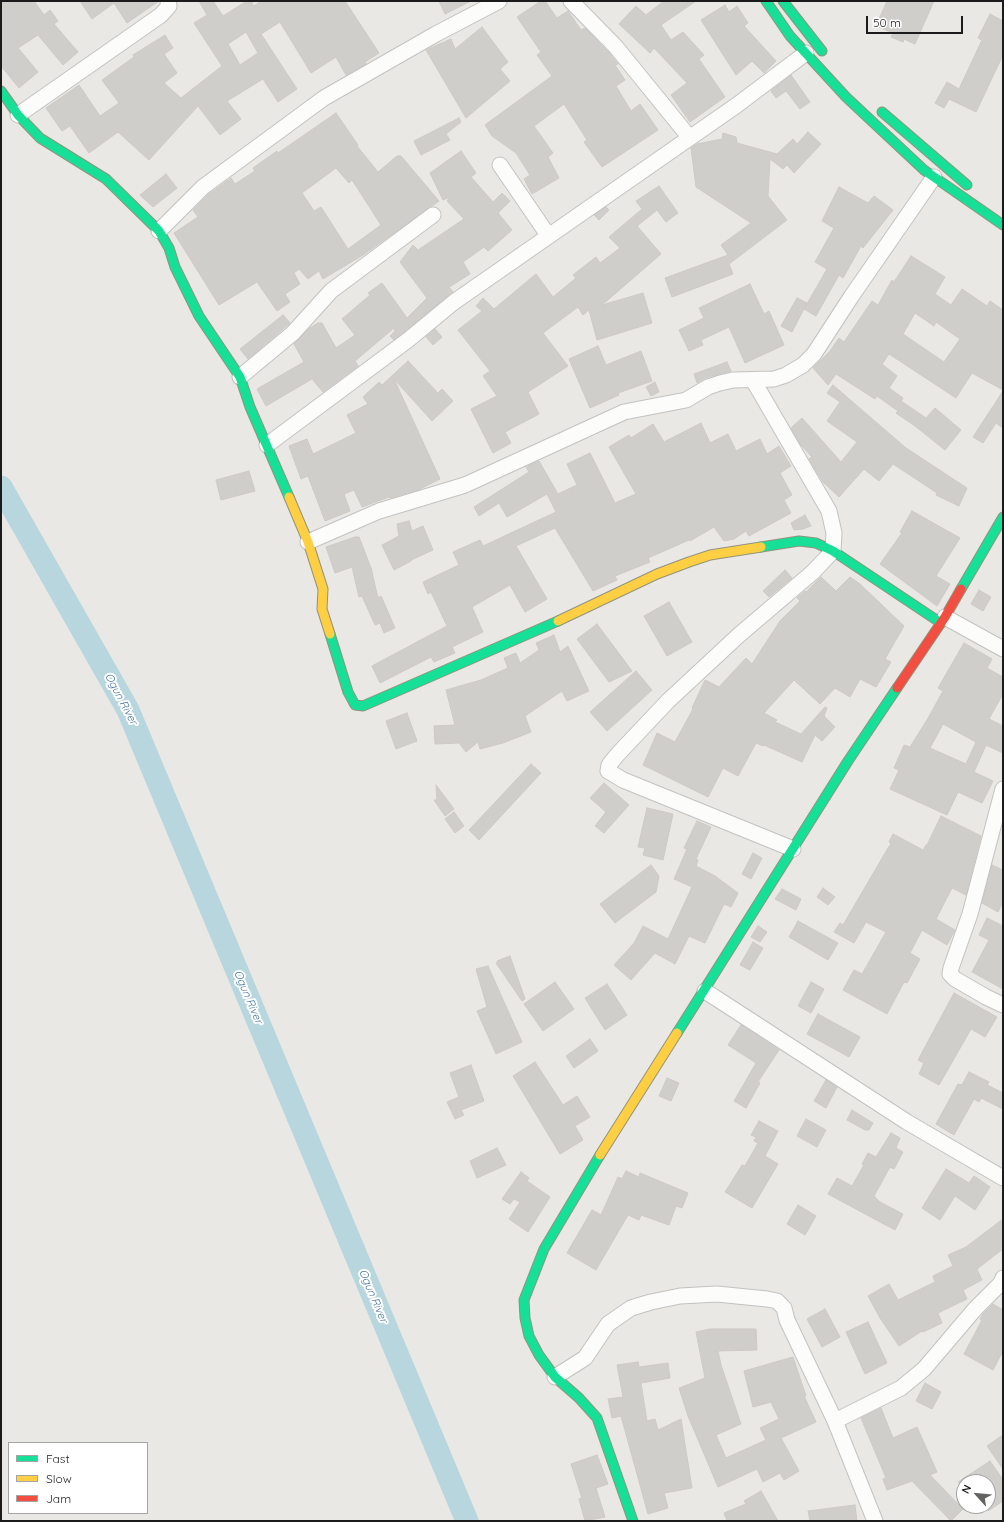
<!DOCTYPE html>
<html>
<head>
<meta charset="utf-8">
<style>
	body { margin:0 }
	#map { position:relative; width:1004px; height:1522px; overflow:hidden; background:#eae8e4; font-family:Quicksand,sans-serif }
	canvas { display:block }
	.frame { position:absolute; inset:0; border:2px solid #1b1b1b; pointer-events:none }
	.legend { position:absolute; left:8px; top:1442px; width:140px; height:72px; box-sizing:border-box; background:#fff; border:1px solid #a4a4a4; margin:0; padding:5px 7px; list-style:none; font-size:12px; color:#1b1b1b }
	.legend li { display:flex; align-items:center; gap:8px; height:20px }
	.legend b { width:20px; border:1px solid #a4a4a4 }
	.north { position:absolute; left:956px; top:1474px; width:40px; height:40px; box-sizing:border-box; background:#fff; border:1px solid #a4a4a4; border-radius:50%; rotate:297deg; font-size:11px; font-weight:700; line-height:16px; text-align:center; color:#1b1b1b }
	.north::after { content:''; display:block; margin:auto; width:14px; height:18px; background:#636361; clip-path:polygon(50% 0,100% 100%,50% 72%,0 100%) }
	.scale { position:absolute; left:866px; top:16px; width:97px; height:18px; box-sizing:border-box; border:2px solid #1b1b1b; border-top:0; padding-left:5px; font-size:12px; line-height:14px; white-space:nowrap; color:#1b1b1b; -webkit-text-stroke:3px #fff; paint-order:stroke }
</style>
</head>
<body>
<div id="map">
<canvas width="1004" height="1522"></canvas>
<div class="frame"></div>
<ul class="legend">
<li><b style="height:5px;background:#16e098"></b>Fast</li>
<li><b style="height:5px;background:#ffcf43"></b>Slow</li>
<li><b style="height:5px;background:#f24e42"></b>Jam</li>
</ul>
<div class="north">N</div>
<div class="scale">50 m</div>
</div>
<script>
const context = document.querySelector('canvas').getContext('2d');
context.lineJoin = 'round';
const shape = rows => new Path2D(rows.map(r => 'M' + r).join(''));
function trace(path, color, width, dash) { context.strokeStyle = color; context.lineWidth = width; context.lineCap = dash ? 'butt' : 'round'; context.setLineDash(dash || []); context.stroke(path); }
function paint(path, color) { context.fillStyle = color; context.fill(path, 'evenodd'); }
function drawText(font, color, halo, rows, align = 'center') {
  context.font = font + ' Quicksand,sans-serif'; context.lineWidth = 4; context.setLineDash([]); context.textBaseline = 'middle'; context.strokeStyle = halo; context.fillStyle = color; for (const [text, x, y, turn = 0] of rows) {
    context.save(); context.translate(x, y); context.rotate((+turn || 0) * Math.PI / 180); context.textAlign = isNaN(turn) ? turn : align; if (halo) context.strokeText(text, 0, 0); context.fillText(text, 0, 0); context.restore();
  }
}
trace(shape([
	[1,487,128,710,467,1521]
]), '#b7d6de', 23);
const building = shape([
	[1,1,34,1,44,15,50,10,58,21,54,24,78,52,63,65,38,35,18,48,38,72,19,88,1,66,1,1],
	[80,1,159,1,127,23,114,3,92,19,80,1],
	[199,1,213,1,223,16,247,1,251,1,254,6,261,1,345,1,379,53,365,62,366,64,346,75,336,57,311,73,280,22,261,34,297,89,278,102,263,79,227,101,241,119,220,135,198,106,149,160,118,132,89,153,70,126,62,131,46,108,79,85,100,116,119,103,102,80,134,57,133,55,165,35,173,48,164,54,177,73,164,83,181,98,222,66,194,23,207,15,199,1],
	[246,32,258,53,240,65,228,44,246,32],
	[439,1,471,1,445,14,439,1],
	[541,1,545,1,557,18,568,11,581,30,585,28,609,53,618,64,615,65,625,80,616,86,631,111,640,104,658,130,602,167,584,142,587,140,564,104,534,126,553,153,548,157,559,178,532,194,524,179,530,175,516,153,492,136,485,125,552,76,537,55,541,52,517,17,541,1],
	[664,1,696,1,661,25,671,40,683,32,704,55,699,59,725,97,690,122,671,95,687,83,654,48,650,53,619,24,636,6,646,15,664,1],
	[887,1,934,1,915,44,904,39,903,42,891,37,893,33,876,26,887,1],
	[725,5,729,12,737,6,748,23,744,26,776,61,764,73,752,61,736,75,701,20,725,5],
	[990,14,1003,21,1003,55,976,112,949,99,944,108,935,103,947,82,959,89,982,40,978,38,990,14],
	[482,27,508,62,500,69,510,81,466,118,426,50,451,39,455,49,482,27],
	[791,75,810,102,800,109,786,91,776,98,771,91,791,75],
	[336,113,358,145,357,146,378,172,397,156,401,156,439,201,363,255,323,279,319,271,308,279,299,269,294,273,300,284,285,294,290,302,277,311,257,282,219,305,174,233,198,217,193,210,209,194,231,178,235,184,255,171,253,168,277,151,278,153,336,113],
	[336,168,349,183,352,180,381,225,348,249,321,207,314,211,302,193,336,168],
	[459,118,461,122,446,134,450,140,421,155,414,141,459,118],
	[808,132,821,144,794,173,787,165,783,169,770,159,768,196,787,220,729,264,733,274,672,297,665,278,728,255,721,245,751,223,696,187,691,148,697,144,722,139,723,133,736,137,737,143,777,154,793,139,797,144,808,132],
	[461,151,476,173,471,177,493,202,502,193,510,201,498,213,512,230,488,251,484,247,463,262,470,274,449,287,453,292,394,340,390,336,395,331,394,328,355,361,358,366,323,392,312,379,266,406,257,389,304,362,294,344,310,328,318,323,322,323,336,348,355,335,342,319,370,295,368,293,382,283,407,318,427,298,400,262,413,245,418,250,464,219,447,201,450,197,443,200,430,173,461,151],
	[166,174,177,188,153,207,140,195,166,174],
	[659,186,678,213,666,222,657,210,637,226,661,254,602,305,643,293,652,323,597,340,589,310,583,315,578,307,543,333,568,366,528,392,539,414,505,432,511,443,493,453,471,409,497,396,483,376,490,371,458,330,482,311,476,306,483,298,494,309,536,274,553,297,576,278,573,275,596,257,600,263,620,248,609,237,642,209,636,201,659,186],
	[839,187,868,203,874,196,893,210,863,248,861,246,843,278,839,275,816,316,804,309,827,269,815,262,834,228,822,221,839,187],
	[606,207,609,210,599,220,594,215,606,207],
	[911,256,945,277,935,294,951,305,962,289,987,306,990,301,1003,310,1003,390,972,373,956,398,889,354,882,364,897,376,889,388,903,398,901,401,926,418,935,408,961,430,945,450,915,426,896,413,898,411,877,396,875,399,836,374,828,385,813,368,830,351,839,338,844,342,872,301,878,305,892,280,894,282,911,256],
	[915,313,934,326,936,322,960,339,944,362,903,334,915,313],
	[750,284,764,314,769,311,784,345,745,363,729,327,701,340,703,345,689,351,679,330,704,318,699,308,750,284],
	[797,298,807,303,792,332,781,326,797,298],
	[283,315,290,323,248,359,240,349,283,315],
	[435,329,442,337,433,345,426,337,435,329],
	[598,346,606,365,641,351,652,381,618,393,619,395,590,408,569,359,598,346],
	[408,361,438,393,442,389,453,401,432,421,394,379,440,479,418,490,390,498,389,497,362,507,354,490,344,494,350,511,325,521,308,476,301,479,289,446,307,439,313,454,356,433,347,415,368,404,363,397,379,382,382,385,408,361],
	[727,362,731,371,705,378,697,383,694,374,727,362],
	[655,382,659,392,651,396,646,387,655,382],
	[833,385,906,448,967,488,959,506,936,495,937,493,893,464,879,481,864,469,839,497,823,482,809,459,812,457,800,444,791,428,802,418,841,462,857,442,827,421,840,402,827,393,833,385],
	[1003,391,1003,428,996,423,983,443,973,437,1003,391],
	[701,423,710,443,728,434,736,451,760,439,767,454,779,446,791,466,780,473,792,495,784,500,791,513,749,536,746,531,734,539,724,541,714,527,690,541,689,540,648,558,650,562,615,576,617,580,593,591,555,528,516,546,547,599,525,612,510,585,472,607,483,632,452,647,455,653,434,662,431,657,380,683,372,666,447,626,431,592,428,594,423,582,459,565,453,552,480,540,483,546,556,512,547,494,507,517,499,503,479,516,474,507,529,472,526,467,539,461,558,494,577,485,567,464,590,453,615,503,636,494,609,447,629,435,631,438,653,424,664,442,701,423],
	[249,471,255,491,221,500,216,480,249,471],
	[912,511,960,538,936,576,950,584,937,606,880,564,902,533,900,532,912,511],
	[805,515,811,526,803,529,794,530,791,523,805,515],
	[409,521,412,531,423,526,433,550,411,560,411,561,394,570,382,545,399,536,397,524,409,521],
	[355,537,359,537,371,568,378,598,381,596,395,628,384,633,380,623,375,625,362,596,359,597,352,567,335,573,326,547,355,537],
	[785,570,792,578,769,597,763,591,785,570],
	[821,577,836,591,850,577,860,584,904,626,885,659,891,662,876,687,860,679,850,697,835,688,820,704,794,680,764,713,777,720,775,722,801,734,825,707,827,708,824,716,835,727,822,741,815,735,802,762,764,745,763,746,756,743,738,776,723,768,708,797,643,765,657,733,675,742,693,709,692,708,705,680,719,687,746,658,752,664,780,621,800,601,797,598,805,591,806,592,821,577],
	[979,590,991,597,983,611,971,604,979,590],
	[669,602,692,642,667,656,644,616,669,602],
	[597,624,632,671,609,682,577,639,597,624],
	[554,635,560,652,568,646,589,691,567,701,562,691,525,716,531,732,503,743,480,749,478,742,466,752,459,743,435,744,434,726,455,725,446,690,481,680,508,668,504,658,516,653,520,663,539,650,536,643,554,635],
	[964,643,992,659,987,668,1003,677,1003,694,989,719,1003,726,1003,753,986,745,974,772,993,781,982,803,958,792,947,815,890,789,899,770,894,768,904,745,910,747,927,720,943,691,938,688,964,643],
	[943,724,976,742,966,764,930,748,943,724],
	[636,671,652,690,607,731,590,712,636,671],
	[407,713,417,741,396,749,386,721,407,713],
	[531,764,541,773,479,840,469,830,531,764],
	[604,783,629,805,604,833,595,826,606,812,590,798,604,783],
	[436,785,454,809,445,816,434,800,437,800,436,785],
	[647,808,673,814,663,860,643,855,645,848,638,847,647,808],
	[454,812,464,826,455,833,445,819,454,812],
	[941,816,981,836,966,895,952,888,936,919,955,930,947,945,922,930,910,953,920,959,907,983,904,982,887,1014,843,990,854,970,862,974,886,932,866,922,854,943,834,932,840,923,843,925,888,848,891,844,889,842,893,834,923,850,926,845,927,845,941,816],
	[697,821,711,827,696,859,698,860,696,866,715,876,738,893,731,907,724,904,705,943,689,936,675,964,655,953,631,980,614,965,634,943,643,926,668,939,692,887,674,879,687,849,684,848,697,821],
	[753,853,762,858,751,879,742,874,753,853],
	[651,865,659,876,656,892,615,923,600,904,651,865],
	[992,865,1003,870,1003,902,998,912,982,903,992,865],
	[823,888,835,897,828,905,817,897,823,888],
	[782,889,801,899,796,910,775,899,782,889],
	[987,918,1003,926,1003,989,972,972,989,940,979,935,987,918],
	[798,921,838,943,828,960,789,937,798,921],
	[758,926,767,932,760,942,751,937,758,926],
	[753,942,763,948,750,970,740,965,753,942],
	[510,956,525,999,522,1001,496,963,498,963,497,961,510,956],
	[488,966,522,1042,496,1054,477,1011,487,1007,476,969,488,966],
	[555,982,574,1009,543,1031,524,1004,555,982],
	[811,982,824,989,811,1013,798,1006,811,982],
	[607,984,627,1015,605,1030,585,998,607,984],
	[954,993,997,1017,985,1037,971,1029,939,1085,919,1074,924,1063,918,1060,954,993],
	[818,1014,860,1037,849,1057,807,1034,818,1014],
	[741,1025,779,1050,758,1082,760,1083,746,1108,734,1101,756,1063,728,1045,741,1025],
	[590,1039,598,1051,574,1068,566,1056,590,1039],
	[535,1062,563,1105,577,1096,590,1117,575,1126,583,1140,560,1154,513,1076,535,1062],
	[471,1065,484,1101,461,1110,464,1115,455,1119,447,1102,459,1097,450,1073,471,1065],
	[969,1072,989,1082,987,1085,1003,1093,1003,1109,981,1098,979,1102,974,1099,954,1135,936,1124,958,1084,962,1085,969,1072],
	[667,1078,679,1083,671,1101,659,1096,667,1078],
	[826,1080,837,1087,826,1108,814,1101,826,1080],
	[852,1110,873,1123,869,1130,865,1130,847,1120,852,1110],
	[806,1119,826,1130,817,1147,797,1136,806,1119],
	[759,1121,778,1131,765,1156,778,1164,752,1208,725,1192,742,1165,745,1166,758,1143,754,1141,756,1137,751,1135,759,1121],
	[891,1133,900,1138,896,1148,903,1152,894,1169,890,1167,874,1196,880,1202,903,1214,895,1230,828,1194,837,1178,852,1186,864,1165,862,1164,868,1153,876,1157,891,1133],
	[497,1148,506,1165,477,1178,470,1161,497,1148],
	[946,1169,969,1183,974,1176,990,1187,975,1210,955,1196,940,1220,922,1208,946,1169],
	[626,1171,639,1177,640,1173,688,1193,682,1208,676,1206,669,1225,641,1215,639,1220,628,1215,596,1270,567,1253,592,1210,601,1215,618,1177,622,1179,626,1171],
	[521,1172,529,1178,527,1181,550,1197,528,1232,509,1219,520,1202,514,1199,510,1204,502,1199,521,1172],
	[798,1205,816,1216,805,1235,787,1224,798,1205],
	[1003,1219,1003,1249,977,1269,982,1280,963,1290,967,1299,938,1313,942,1323,923,1332,922,1331,899,1346,880,1318,868,1296,889,1284,898,1300,935,1282,933,1276,953,1266,948,1255,966,1247,1003,1219],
	[993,1304,1003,1310,1003,1351,993,1370,964,1354,982,1320,980,1319,983,1314,993,1304],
	[825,1309,840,1337,822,1347,807,1319,825,1309],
	[868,1322,887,1363,865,1374,846,1332,868,1322],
	[710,1329,756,1329,757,1350,718,1351,721,1365,741,1424,716,1435,726,1458,766,1440,760,1428,779,1419,771,1402,753,1407,744,1371,793,1357,806,1396,804,1396,816,1422,781,1438,799,1471,784,1480,780,1473,763,1482,757,1469,718,1487,688,1416,679,1388,705,1378,696,1332,710,1329],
	[638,1362,639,1367,668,1363,670,1378,641,1383,647,1421,655,1419,658,1430,681,1419,692,1488,664,1493,668,1508,648,1514,621,1416,612,1418,608,1399,623,1397,617,1365,638,1362],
	[925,1383,941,1392,932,1409,916,1401,925,1383],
	[881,1408,893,1438,917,1427,937,1472,930,1475,963,1509,951,1521,912,1481,887,1490,883,1479,886,1478,861,1418,881,1408],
	[1003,1435,1003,1469,987,1446,1003,1435],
	[597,1455,608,1484,596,1488,605,1517,585,1521,579,1499,582,1498,571,1464,597,1455],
	[990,1461,1003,1480,1003,1501,988,1511,988,1482,958,1482,990,1461],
	[761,1491,778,1521,727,1521,724,1513,746,1504,744,1501,761,1491],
	[855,1505,857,1521,810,1521,808,1511,855,1505]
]);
paint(building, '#d0cecb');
trace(building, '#cdc9c5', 1);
const street = shape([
	[571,1,616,47,690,138],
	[18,115,161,15,169,6,168,1],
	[500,165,548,235],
	[159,231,203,187,324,98,436,34,499,1],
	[240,377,293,333,331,291,433,215],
	[753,380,829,511,834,533,833,551,813,572,739,635,668,701,617,755,609,765,608,771,623,780,793,849],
	[267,445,408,340,454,302,737,105,806,53],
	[308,542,379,511,465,485,624,412,686,400,708,387,720,383,733,380,774,379,786,375,803,365,814,354,851,297,934,177],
	[945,617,1003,649],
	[1003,789,970,914,951,968,950,974,955,979,986,997,1003,1005],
	[705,991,907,1122,1003,1178],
	[555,1377,585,1358,608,1324,631,1308,651,1302,680,1296,717,1294,767,1299,777,1301,784,1308,787,1320,835,1421,875,1521],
	[835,1421,901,1388,924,1369,975,1309,1001,1283,1003,1278]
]);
const fast = shape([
	[766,1,790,36,846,97,924,170,1003,225],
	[783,1,822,51],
	[1,91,18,115,40,138,106,179,159,231,169,248,175,267,199,316,240,377,250,407,289,497],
	[882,112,967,185],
	[761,547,799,541,816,543,833,551,941,623],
	[961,589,1003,517],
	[330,634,348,692,355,705,363,706,558,621],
	[677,1033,848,761,897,688],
	[600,1155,544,1249,524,1300,525,1318,529,1336,539,1355,555,1377,579,1398,597,1418,633,1521]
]);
const slow = shape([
	[289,497,308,542,323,589,322,609,330,634],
	[558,621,657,574,689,562,710,555,761,547],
	[600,1155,677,1033]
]);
const jam = shape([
	[897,688,945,617,961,589]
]);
trace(street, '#c2c2c0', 17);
trace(fast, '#91937d', 11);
trace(slow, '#91937d', 11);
trace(jam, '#91937d', 11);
trace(street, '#fcfcfb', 15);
trace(fast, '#16e098', 9);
trace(slow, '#ffcf43', 9);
trace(jam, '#f24e42', 9);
drawText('italic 11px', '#4776a1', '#fff', [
	["Ogun River",121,699,62],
	["Ogun River",248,997,67],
	["Ogun River",373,1296,67]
]);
</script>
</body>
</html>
